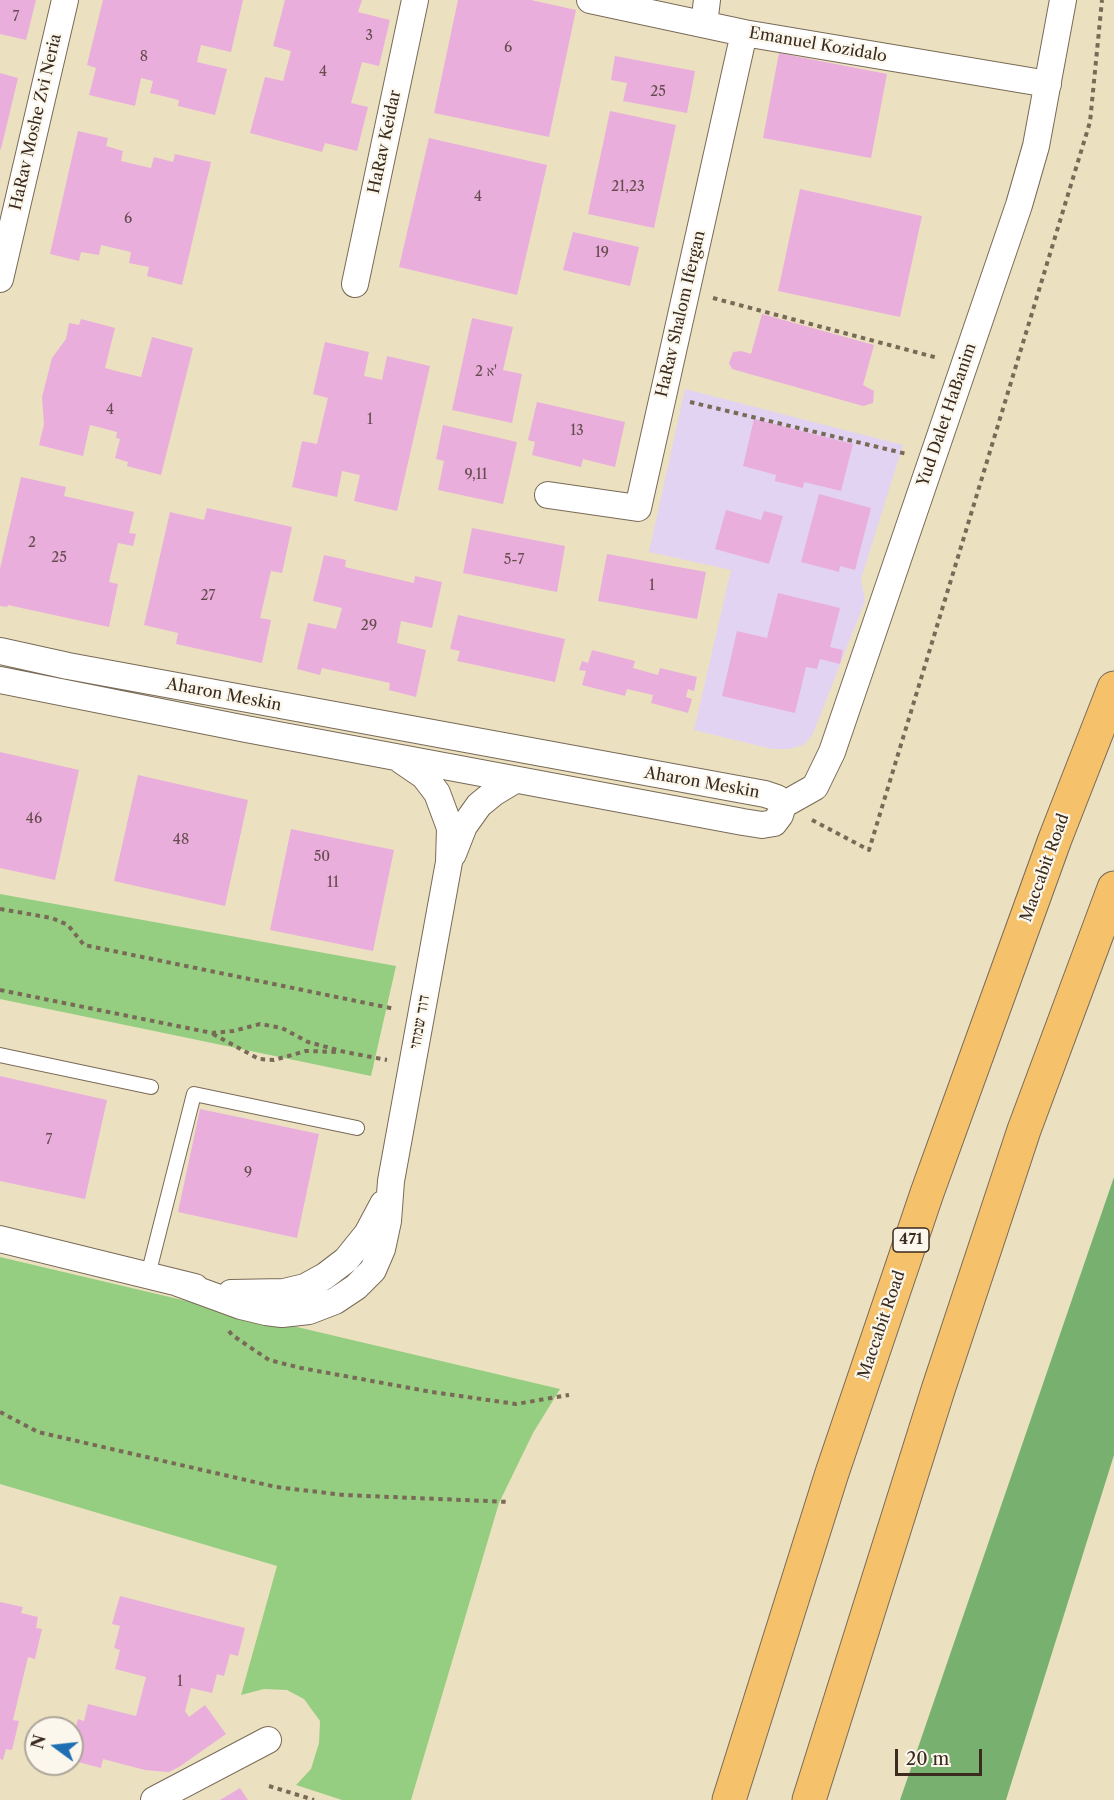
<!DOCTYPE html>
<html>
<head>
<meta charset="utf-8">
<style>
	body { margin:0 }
	#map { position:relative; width:1114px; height:1800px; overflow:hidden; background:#ebe1c0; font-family:"Libre Caslon Text",serif }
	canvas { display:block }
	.north { position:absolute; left:24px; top:1716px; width:60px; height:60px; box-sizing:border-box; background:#fbf7ec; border:2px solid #aea59a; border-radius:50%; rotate:285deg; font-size:16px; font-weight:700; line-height:24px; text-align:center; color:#3b2a1e }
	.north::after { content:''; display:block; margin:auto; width:21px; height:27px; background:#1f6fb2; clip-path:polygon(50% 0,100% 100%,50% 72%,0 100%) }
	.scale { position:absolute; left:895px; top:1749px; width:87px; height:27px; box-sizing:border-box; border:3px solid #3b2a1e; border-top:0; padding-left:8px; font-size:18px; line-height:21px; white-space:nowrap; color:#3b2a1e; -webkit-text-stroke:4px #fbf7ec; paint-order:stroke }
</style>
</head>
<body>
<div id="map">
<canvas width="1114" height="1800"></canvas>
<div class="north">N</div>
<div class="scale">20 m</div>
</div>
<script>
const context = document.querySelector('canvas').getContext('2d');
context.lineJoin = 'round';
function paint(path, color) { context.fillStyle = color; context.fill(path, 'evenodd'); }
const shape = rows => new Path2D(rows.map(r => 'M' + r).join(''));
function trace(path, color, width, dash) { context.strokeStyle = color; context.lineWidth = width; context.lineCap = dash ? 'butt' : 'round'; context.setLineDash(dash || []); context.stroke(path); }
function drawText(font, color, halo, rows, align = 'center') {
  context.font = font + ' "Libre Caslon Text","Frank Ruhl Libre",serif'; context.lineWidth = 4.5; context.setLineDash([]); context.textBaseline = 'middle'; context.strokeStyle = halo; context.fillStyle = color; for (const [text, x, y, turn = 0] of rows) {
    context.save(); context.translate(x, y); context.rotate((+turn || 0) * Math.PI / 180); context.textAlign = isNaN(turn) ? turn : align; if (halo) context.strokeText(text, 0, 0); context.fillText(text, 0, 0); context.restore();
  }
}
paint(shape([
	[685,389,903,445,861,579,865,601,812,736,803,745,789,749,772,749,694,730,731,570,649,552]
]), '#e3d3f2');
paint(shape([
	[0,894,396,966,371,1076,0,999],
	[0,1257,560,1389,533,1433,499,1503,411,1800,342,1800,296,1785,311,1769,319,1743,320,1721,304,1699,287,1690,264,1689,241,1695,277,1566,0,1484]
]), '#95ce81');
paint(shape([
	[1114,1177,1114,1455,1006,1800,900,1800]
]), '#78b16f');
paint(shape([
	[0,0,36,0,26,40,0,34],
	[103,0,243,0,231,52,201,45,197,62,227,69,215,115,178,106,179,100,150,93,153,81,141,78,135,106,89,95,96,68,87,65],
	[285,0,362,0,358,12,390,20,379,66,362,62,351,103,368,107,357,151,325,143,322,152,250,133,265,77,283,81,291,51,273,46],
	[458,0,531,0,576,10,549,137,434,113],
	[779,53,887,74,871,158,763,138],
	[615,56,695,71,687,113,623,101,627,83,611,80],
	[0,73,18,78,1,149,0,149],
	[610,111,676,125,654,228,588,214],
	[78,131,108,138,106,146,123,151,121,161,151,168,154,157,173,162,175,154,211,162,182,285,147,276,149,267,129,263,131,252,101,245,99,255,81,252,79,261,50,254],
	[429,138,547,165,517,295,399,267],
	[800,189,922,216,900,317,778,291],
	[573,232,639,247,630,286,563,270],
	[762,314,874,345,863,385,874,391,873,403,863,406,732,369,729,363,733,352,741,351,751,354],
	[472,318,513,327,503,370,522,374,512,423,452,410],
	[81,319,115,328,105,368,116,371,141,377,152,337,193,348,161,475,127,466,128,462,115,458,120,439,116,438,117,432,102,428,90,425,83,456,39,445,44,424,42,397,52,358,66,339,69,323,79,325],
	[325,342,369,352,364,376,382,380,387,356,430,366,397,511,354,501,360,475,342,471,337,497,292,487,302,441,317,444,328,398,313,394],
	[537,402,625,422,615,467,583,459,581,467,532,455,535,442,528,440],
	[754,419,853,444,841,491,804,482,803,488,775,481,776,475,743,466],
	[443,425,517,442,503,504,438,490,444,461,436,459],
	[21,477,66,487,64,496,134,512,129,533,136,534,133,546,118,543,109,582,118,584,109,627,8,605,7,607,0,606,0,569],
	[819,494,871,508,855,570,840,566,839,572,801,562],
	[207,508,292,527,282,573,271,571,260,618,271,620,262,663,176,644,178,633,144,625,170,512,204,520],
	[726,510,761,520,764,511,783,516,769,564,715,549],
	[472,528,565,546,557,592,463,573],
	[607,554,706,572,697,619,598,601],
	[324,555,346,560,345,567,414,583,415,576,442,582,432,628,401,621,397,643,426,650,416,697,389,690,390,683,322,668,320,675,297,669,308,623,336,629,342,608,313,601],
	[778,593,840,608,830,647,843,650,840,664,820,659,817,669,806,667,795,713,722,696,737,631,767,638],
	[458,615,565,639,555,682,457,661,460,651,450,649],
	[592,650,635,661,633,668,658,675,660,668,697,677,694,691,688,689,686,697,692,699,688,713,651,703,653,695,627,689,625,696,582,685,586,671,579,670,582,661,588,663],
	[0,752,79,770,55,880,0,868],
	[138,775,248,800,225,906,114,881],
	[291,829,394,850,373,951,270,930],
	[0,1076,107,1100,85,1199,0,1181],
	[200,1109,319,1134,297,1238,178,1212],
	[120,1596,245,1628,238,1656,230,1654,224,1676,217,1674,212,1693,191,1688,185,1711,189,1717,205,1705,226,1734,179,1767,169,1772,145,1770,103,1759,101,1768,74,1761,79,1742,72,1741,78,1719,84,1721,88,1704,136,1716,146,1677,115,1669,120,1650,114,1648,120,1626,112,1624],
	[0,1602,23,1607,21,1613,38,1617,36,1628,42,1629,35,1659,28,1657,13,1720,19,1721,12,1750,6,1749,3,1760,0,1759],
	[240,1788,248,1800,220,1800]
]), '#e9aedc');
const lane = shape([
	[0,1055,151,1087],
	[148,1275,194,1094,357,1128]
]);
const street = shape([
	[590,0,744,33,1048,84],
	[704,24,707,0],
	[0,279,65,0],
	[355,284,415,0],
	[548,495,638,508,744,33],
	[0,651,68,666,765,794,777,798,783,805,780,815,774,823,762,825,743,822,246,729,0,680],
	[783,805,815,787,832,752,1019,205,1036,146,1063,0],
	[453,854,464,826,479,805,495,792,515,780],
	[0,1239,195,1287],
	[178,1283,241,1306,266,1312,282,1314,309,1311,335,1301,356,1287,373,1270,382,1249,388,1221,391,1181,449,862,450,828,437,793,424,776,402,761],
	[231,1293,284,1292,305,1287,325,1276,346,1260,367,1234,383,1204],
	[154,1800,268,1740]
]);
const highway = shape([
	[729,1800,832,1473,927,1193,1055,839,1114,688],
	[809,1800,938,1390,988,1239,1024,1130,1114,888]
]);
trace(lane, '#796a57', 16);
trace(street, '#796a57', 28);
trace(highway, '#796a57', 35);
trace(shape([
	[713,298,938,358],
	[690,402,907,454],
	[812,820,869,850,1090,122,1102,0],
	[0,909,52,918,68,925,84,945,395,1009],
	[0,990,212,1033,233,1031,260,1024,282,1028,308,1042,345,1052,387,1060],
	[213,1034,259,1059,274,1060,306,1051,339,1052],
	[229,1331,232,1335,269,1360,301,1368,432,1392,516,1404,569,1395],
	[0,1412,38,1432,276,1487,344,1495,510,1502],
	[269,1786,314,1800]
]), '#796a57', 4, [4.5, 4.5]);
trace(lane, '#fff', 14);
trace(street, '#fff', 26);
trace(highway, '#f5c16b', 33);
drawText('14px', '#664b4e', null, [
	["7",16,17],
	["3",369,36],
	["6",508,48],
	["8",144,57],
	["4",323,72],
	["25",658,92],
	["21,23",628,187],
	["4",478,197],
	["6",128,219],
	["19",602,253],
	["2 א'",486,372],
	["4",110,410],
	["1",370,420],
	["13",577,431],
	["9,11",476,475],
	["2",32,543],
	["25",59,558],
	["5-7",514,560],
	["1",652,586],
	["27",208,596],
	["29",369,626],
	["46",34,819],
	["48",181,840],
	["50",322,857],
	["11",333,883],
	["7",49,1140],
	["9",248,1173],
	["1",180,1682]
]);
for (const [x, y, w] of [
	[911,1240,36]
]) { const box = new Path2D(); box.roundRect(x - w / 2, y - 12, w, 24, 4.5); context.fillStyle = '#fbf7ec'; context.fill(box); trace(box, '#3b2a1e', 1.5); }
drawText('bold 15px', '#3b2a1e', null, [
	["471",911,1240]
]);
drawText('16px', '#3b2a1e', '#fbf7ec', [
	["Emanuel Kozidalo",818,45,10],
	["HaRav Moshe Zvi Neria",36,122,-77],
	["HaRav Keidar",385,142,-78],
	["HaRav Shalom Ifergan",681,314,-77],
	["Yud Dalet HaBanim",947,415,-71],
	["Aharon Meskin",224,695,11],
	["Aharon Meskin",702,783,10],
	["Maccabit Road",1045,868,-70],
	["דוד שמחי",420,1022,-80],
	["Maccabit Road",882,1325,-71]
]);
</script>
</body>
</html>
